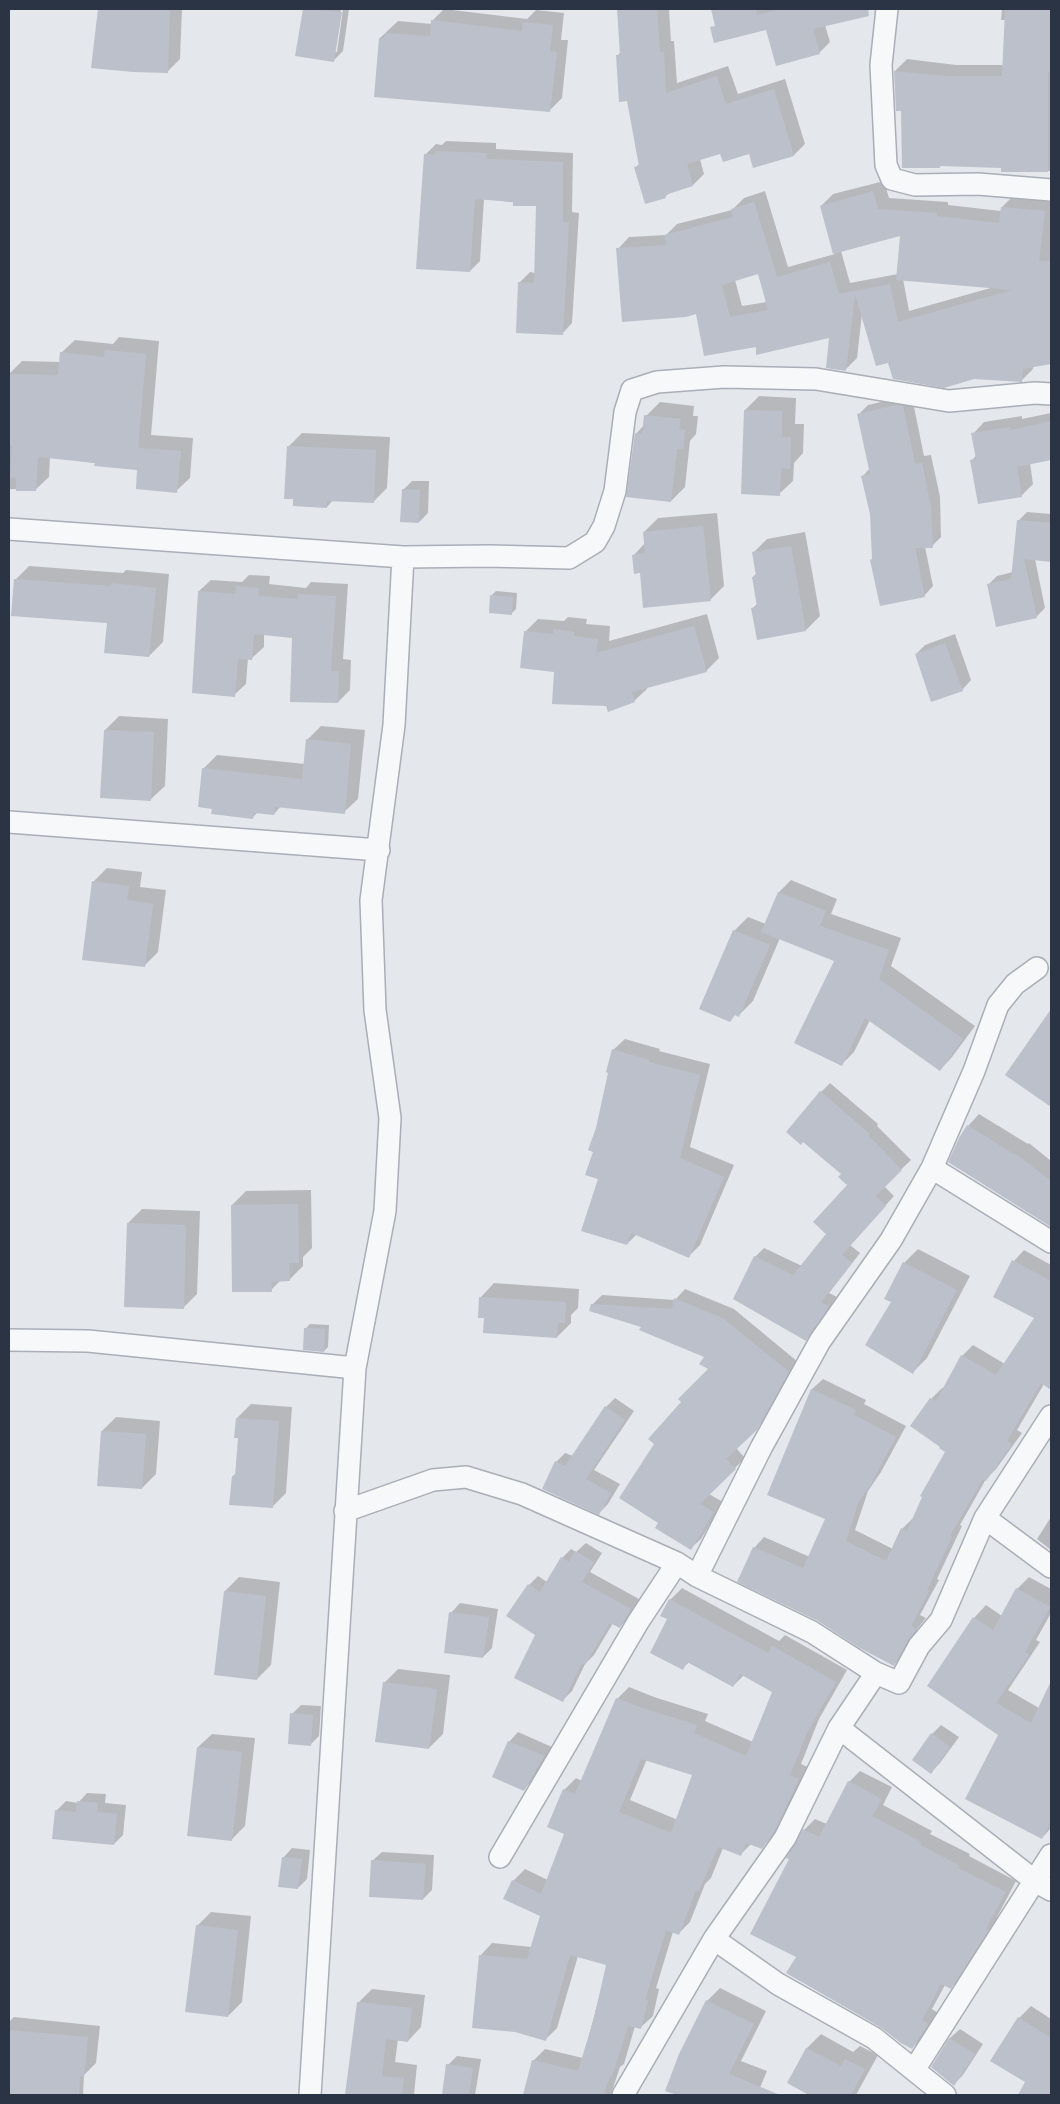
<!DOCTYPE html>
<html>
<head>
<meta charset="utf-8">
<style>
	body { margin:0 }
	#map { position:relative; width:1060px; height:2104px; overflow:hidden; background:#e4e7ec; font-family:Overpass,sans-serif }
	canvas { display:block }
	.frame { position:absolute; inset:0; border:10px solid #2b3445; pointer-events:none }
</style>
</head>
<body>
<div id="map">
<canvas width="1060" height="2104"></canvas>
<div class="frame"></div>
</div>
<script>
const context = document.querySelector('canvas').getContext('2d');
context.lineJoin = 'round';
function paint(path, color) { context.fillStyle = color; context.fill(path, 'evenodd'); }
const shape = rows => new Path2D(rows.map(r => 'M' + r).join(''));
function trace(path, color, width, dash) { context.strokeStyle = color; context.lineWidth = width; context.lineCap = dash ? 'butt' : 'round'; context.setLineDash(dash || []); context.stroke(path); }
paint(shape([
	[99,9,182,9,180,59,168,71,93,66],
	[304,9,341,9,334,52,337,52,343,9,349,9,343,51,334,60,297,55],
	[444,9,527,19,536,10,564,13,561,40,568,40,562,98,550,110,380,38,398,21,432,24,432,21],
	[619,9,669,9,671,41,674,41,677,83,728,66,738,94,785,79,805,144,794,155,754,167,750,153,721,152,700,159,704,174,693,185,670,192,665,197,635,168,640,163,618,55,621,52],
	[713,9,869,9,860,17,825,25,830,42,819,53,767,29,720,40],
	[1002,9,1051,9,1051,171,1002,171,1002,167,942,164,940,167,903,110,895,71,907,59,956,65,1004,65,1006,20,1001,20],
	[446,141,496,143,496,149,573,153,572,212,579,213,572,323,562,334,519,283,530,272,535,273,537,205,484,199,480,261,470,271,425,155,436,144,442,145],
	[884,181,889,198,948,202,948,205,1001,211,1002,207,1013,196,1051,200,1051,363,1033,366,1033,369,1022,380,889,361,862,314,857,358,845,370,831,337,757,345,697,313,618,249,629,237,666,235,677,224,732,210,744,198,765,191,788,267,835,254,821,206,833,194],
	[901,235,898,274,850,283,841,251],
	[758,273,767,302,742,306,735,280],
	[903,279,994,287,909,311],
	[119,337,159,341,151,435,193,438,190,478,176,491,139,469,50,457,49,477,35,490,9,489,9,374,22,361,60,362,61,353,75,340,113,344],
	[759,396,796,398,795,424,804,424,803,453,794,463,793,481,779,494,745,410],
	[907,396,912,397,924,456,931,455,940,497,941,537,932,546,925,547,933,586,924,596,873,559,871,514,863,476,870,468,859,414,868,405],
	[660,402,694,406,693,416,698,416,696,434,690,441,685,487,671,501,636,434,644,425,646,416],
	[1051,413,1051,459,1030,463,1033,484,1021,496,972,460,976,456,973,434,984,422,1022,416,1022,419],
	[302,433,390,437,387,488,373,502,333,500,327,507,288,447],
	[412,481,429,481,428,513,419,522,403,490],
	[1027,512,1051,514,1051,560,1035,559,1045,608,1036,617,988,585,997,576,1013,572,1018,521],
	[717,513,724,586,710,600,641,572,634,555,645,543,644,532,658,518],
	[805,532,820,616,806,630,752,609,758,603,753,577,757,573,753,553,767,539],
	[29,566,123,573,126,570,169,574,163,642,149,656,108,622,15,580],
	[249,575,270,576,269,584,306,588,311,582,348,584,343,659,351,660,350,690,338,702,294,636,264,634,264,647,252,658,248,658,246,684,234,695,199,591,211,580,242,582],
	[496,591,517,593,516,609,512,613,492,595],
	[707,614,719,658,706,671,647,687,647,689,634,701,607,705,555,671,525,632,538,619,564,621,568,617,587,619,586,624,610,626,609,641],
	[955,634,971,680,962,690,916,654,925,645],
	[119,716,168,719,165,786,151,799,105,730],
	[321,726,365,730,358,799,344,812,281,806,274,814,258,812,252,818,213,808,203,769,217,755,305,764,307,740],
	[107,868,142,872,140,887,166,890,158,952,144,966,93,882],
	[791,880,837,899,831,914,901,938,891,966,975,1026,952,1057,940,1070,870,1020,854,1052,842,1064,835,961,780,938,753,1001,739,1015,736,1014,730,1020,734,931,748,917,766,924,779,892],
	[1051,1011,1051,1105,1007,1075],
	[625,1039,660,1049,659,1051,710,1064,690,1147,734,1165,700,1245,689,1256,637,1234,627,1244,599,1178,595,1152,597,1128,613,1050],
	[830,1083,878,1124,877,1126,911,1160,884,1186,894,1196,850,1245,860,1253,829,1293,837,1297,814,1331,805,1340,755,1257,764,1248,802,1266,827,1233,849,1185,843,1174,821,1092],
	[979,1114,1028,1144,1029,1143,1051,1161,1051,1226,950,1162,960,1139,968,1126],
	[311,1190,312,1248,303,1257,303,1266,289,1280,281,1280,271,1290,232,1205,246,1191],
	[142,1209,200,1211,197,1294,183,1308,128,1223],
	[918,1249,970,1276,927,1358,913,1372,892,1302,886,1298,904,1263],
	[1024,1250,1051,1265,1051,1381,1047,1386,1044,1384,1017,1430,1022,1433,996,1469,986,1479,960,1525,962,1526,937,1579,939,1580,920,1615,926,1618,918,1628,904,1654,894,1665,754,1548,764,1537,810,1557,827,1519,768,1494,812,1389,823,1379,866,1400,864,1404,906,1426,881,1472,868,1491,855,1530,893,1549,902,1529,913,1518,946,1452,942,1446,912,1426,931,1399,942,1388,944,1389,962,1356,973,1345,1005,1364,1035,1318,1014,1261],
	[494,1283,579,1289,578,1308,571,1315,571,1323,557,1337,486,1317,481,1297],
	[685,1289,734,1309,798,1362,767,1418,736,1448,745,1458,709,1494,723,1502,701,1539,691,1548,660,1523,710,1369,706,1356,592,1305,602,1295,675,1300],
	[310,1324,329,1325,328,1347,324,1351,305,1329],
	[615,1398,634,1411,594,1470,620,1484,608,1504,599,1513,556,1462,565,1453,573,1456,606,1407],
	[251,1404,292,1407,286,1493,272,1507,233,1476,236,1473,239,1437,237,1418],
	[116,1417,160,1421,156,1474,142,1488,102,1431],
	[1051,1517,1051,1550,1037,1539],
	[586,1543,602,1553,590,1572,639,1599,629,1617,620,1627,613,1623,594,1655,585,1664,572,1691,563,1700,537,1635,529,1585,538,1576,547,1582,562,1558,571,1549,576,1552],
	[239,1577,280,1582,271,1665,257,1679,225,1591],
	[1029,1577,1051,1589,1051,1613,1036,1640,1040,1642,1008,1690,1039,1708,1051,1684,1051,1828,1042,1838,999,1734,929,1686,974,1618,986,1605,1002,1616,1017,1589],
	[682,1588,779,1641,785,1635,847,1670,819,1719,801,1764,810,1768,786,1818,774,1835,762,1847,752,1843,741,1854,723,1848,711,1878,705,1884,690,1922,678,1934,673,1932,656,1988,659,1989,653,2016,641,2027,635,2026,624,2064,620,2067,611,2094,525,2095,533,2061,545,2049,583,2058,608,1964,578,1956,557,2028,545,2040,481,1955,492,1943,532,1947,541,1915,513,1881,525,1869,548,1880,565,1833,564,1790,576,1778,582,1781,617,1699,629,1687,654,1697,708,1714,705,1721,753,1742,773,1691,744,1675,733,1686,689,1662,683,1668,669,1619,670,1600],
	[647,1759,694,1774,678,1820,630,1800],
	[460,1603,498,1609,492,1648,483,1657,451,1613],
	[398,1669,450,1675,443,1734,429,1748,384,1683],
	[301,1705,321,1706,319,1736,310,1745,292,1714],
	[941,1725,959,1737,940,1763,931,1772,932,1734],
	[518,1732,552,1747,533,1780,524,1789,509,1742],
	[212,1734,255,1738,245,1826,231,1840,198,1747],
	[860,1771,892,1787,883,1805,932,1831,930,1834,970,1854,969,1856,1016,1881,997,1917,999,1918,962,1977,950,1988,945,1985,932,2009,938,2013,923,2037,912,2048,797,1957,804,1830,815,1819,827,1824,849,1782],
	[87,1793,106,1794,105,1803,126,1805,123,1835,114,1844,56,1811,66,1801,78,1803],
	[292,1848,310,1850,307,1879,298,1888,283,1858],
	[382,1852,434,1855,432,1890,423,1899,372,1861],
	[211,1912,251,1916,242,2002,228,2016,197,1926],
	[720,1988,766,2011,741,2061,767,2071,757,2095,680,2095,666,2090,707,2001],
	[372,1989,425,1995,421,2027,408,2041,398,2039,395,2062,417,2065,414,2095,347,2095,358,2003],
	[1031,2006,1051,2019,1051,2095,1019,2095,1026,2082,1019,2018],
	[14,2017,100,2026,96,2063,84,2075,83,2095,9,2095,9,2022],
	[960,2029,983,2044,963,2075,954,2084,932,2067,950,2038],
	[821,2034,853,2052,860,2046,878,2055,856,2095,811,2095,788,2083,807,2048],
	[457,2056,481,2059,475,2095,444,2095,448,2065]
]), '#0003');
paint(shape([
	[98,9,170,9,168,73,133,72,91,68],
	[303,9,342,12,334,62,295,56],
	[617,9,657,9,660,52,664,52,666,93,717,76,726,104,774,89,794,156,753,168,749,154,723,162,720,154,687,164,693,186,665,195,666,198,645,204,634,167,639,166,627,101,619,102,616,55,620,55],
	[711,9,756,9,757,15,780,9,868,9,869,16,813,29,820,54,776,66,766,30,714,43,710,27,715,26],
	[1005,9,1051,9,1051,72,1048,72,1048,172,1001,172,1001,168,940,166,940,168,902,168,901,111,896,111,894,71,944,76,1002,76],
	[431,20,522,31,523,22,553,25,550,51,557,52,550,112,374,97,379,38,384,38,385,33,430,36],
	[435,151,487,153,486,159,563,162,563,222,569,222,563,335,516,333,518,282,534,283,536,206,513,206,513,202,475,199,470,272,416,269,424,154,435,155],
	[873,191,878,209,937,213,937,216,999,223,1001,207,1045,211,1039,261,1051,261,1051,364,1023,369,1022,382,974,379,944,388,893,379,888,363,876,366,855,294,846,371,826,368,829,338,756,355,756,347,704,356,696,314,686,317,622,322,616,248,667,245,664,235,733,217,731,209,754,202,777,277,830,262,839,294,890,284,898,322,1012,290,896,280,900,236,833,254,820,206],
	[758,274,768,310,730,317,722,285],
	[105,350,146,354,138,448,181,451,177,493,136,489,137,470,94,466,95,463,38,457,36,491,16,491,16,478,10,477,12,446,9,446,9,374,58,375,60,352,104,357],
	[897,405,903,406,915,464,922,463,931,507,933,548,915,548,925,597,880,606,870,560,872,559,870,514,861,476,870,474,857,414],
	[744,410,782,411,782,437,791,437,790,469,781,468,780,496,741,494],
	[644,415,681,419,679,429,685,430,683,449,677,449,671,502,626,497,635,433,642,434],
	[1051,421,1051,460,1017,467,1022,497,978,504,970,460,976,459,971,433,1010,427,1011,430],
	[287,446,376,450,374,503,327,501,327,508,293,506,293,499,284,499],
	[402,489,420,490,419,523,400,522],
	[1017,520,1051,523,1051,562,1024,559,1037,618,996,627,987,584,1011,579],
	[703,526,711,601,643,608,640,573,634,574,632,555,645,553,643,532],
	[791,546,806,631,757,640,751,608,757,607,752,577,756,576,752,552],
	[14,579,111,586,111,583,156,588,149,657,104,653,107,623,11,616],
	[236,586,259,588,258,596,298,599,298,594,336,596,331,671,339,671,338,703,290,702,292,638,254,634,252,660,238,659,235,697,192,693,198,591,235,594],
	[490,595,513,597,512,615,489,613],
	[694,626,707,672,632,692,635,702,608,712,606,706,552,704,554,672,520,668,524,631,553,634,554,629,575,632,574,636,598,639,596,653],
	[945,643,963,691,931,702,915,654],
	[104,730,154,732,151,801,100,798],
	[306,739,351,744,345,814,275,807,274,815,254,813,253,819,211,814,212,809,198,807,202,768,302,779],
	[92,881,129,886,127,900,153,904,145,967,82,960],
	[778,892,826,911,820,926,889,950,879,979,963,1039,940,1071,865,1018,842,1066,794,1043,834,961,761,932],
	[733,930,770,945,739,1017,735,1015,730,1022,699,1009],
	[1051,1009,1051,1107,1005,1075],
	[612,1049,649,1060,649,1062,700,1075,680,1158,724,1177,689,1258,631,1233,627,1245,581,1231,598,1179,585,1175,593,1152,588,1150,596,1128,608,1073,606,1072],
	[820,1091,870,1134,869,1136,902,1170,876,1196,886,1206,842,1255,852,1263,821,1302,829,1307,806,1341,733,1299,754,1256,793,1275,826,1234,813,1222,847,1185,838,1177,841,1174,803,1142,801,1145,786,1132],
	[967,1125,1015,1155,1016,1154,1051,1181,1051,1227,948,1162,959,1138],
	[298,1204,299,1263,289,1263,290,1281,271,1282,272,1292,232,1292,231,1205],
	[127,1223,186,1225,184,1309,124,1307],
	[1012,1260,1051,1281,1051,1390,1041,1383,1007,1441,1012,1444,986,1481,983,1479,950,1536,952,1537,927,1590,929,1591,911,1626,917,1629,908,1640,894,1666,858,1647,818,1621,737,1582,753,1547,803,1568,825,1519,767,1495,811,1389,856,1410,854,1415,896,1437,871,1484,858,1503,846,1541,886,1561,901,1528,907,1531,922,1497,920,1496,945,1452,939,1448,940,1447,910,1426,930,1398,936,1401,961,1355,996,1375,1034,1318,993,1297],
	[903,1262,957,1290,913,1374,865,1345,891,1302,884,1299],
	[479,1297,566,1302,565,1323,558,1323,557,1338,483,1333,484,1318,478,1318],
	[674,1298,724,1319,789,1372,757,1430,726,1459,736,1469,700,1504,714,1512,691,1550,655,1528,658,1523,619,1498,654,1444,648,1439,681,1402,678,1399,708,1369,699,1364,704,1357,639,1330,641,1327,589,1311,591,1304,672,1309],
	[304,1328,325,1329,324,1352,303,1350],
	[605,1406,625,1420,586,1479,611,1493,599,1515,542,1489,555,1461,565,1466],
	[236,1418,279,1421,273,1508,229,1505,232,1476,235,1476,238,1438,234,1438],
	[101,1431,146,1434,142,1489,97,1486],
	[575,1551,594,1562,582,1582,631,1609,620,1628,610,1623,585,1665,582,1663,563,1702,514,1678,535,1635,506,1616,528,1584,540,1592,561,1557,569,1562],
	[1016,1588,1050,1607,1025,1652,1029,1655,996,1703,1031,1723,1051,1681,1051,1822,1042,1839,965,1799,998,1735,927,1686,973,1617,993,1630],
	[224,1591,266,1596,257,1680,214,1675],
	[669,1599,768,1653,772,1646,836,1682,807,1733,790,1775,799,1779,774,1832,762,1849,746,1843,741,1856,718,1847,699,1891,696,1890,679,1935,666,1930,645,2000,648,2001,641,2029,628,2026,612,2077,610,2076,604,2095,523,2095,532,2060,578,2071,594,2018,606,1965,570,1955,546,2041,515,2032,472,2028,479,1955,527,1959,540,1916,503,1899,512,1880,541,1894,564,1834,547,1827,563,1789,575,1794,616,1698,642,1708,697,1725,694,1733,746,1756,772,1692,740,1674,733,1687,687,1662,683,1670,650,1653,667,1619,660,1616],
	[641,1759,692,1775,671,1833,619,1812],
	[449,1612,489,1617,483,1658,444,1653],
	[383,1682,437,1689,429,1749,375,1742],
	[290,1713,313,1715,311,1746,288,1744],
	[931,1733,950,1747,931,1774,912,1760],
	[508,1741,544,1756,524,1791,492,1777],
	[197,1747,242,1752,232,1841,187,1836],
	[848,1781,882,1799,872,1816,921,1842,920,1845,960,1866,958,1868,1006,1892,986,1928,989,1930,951,1989,941,1984,922,2020,928,2024,912,2049,901,2043,880,2027,786,1973,796,1957,750,1934,789,1859,786,1858,803,1829,819,1837],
	[77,1801,98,1803,97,1812,117,1814,114,1845,52,1839,55,1810,76,1812],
	[282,1857,302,1859,298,1889,278,1887],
	[371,1860,426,1864,423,1900,369,1897],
	[196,1925,238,1930,228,2017,185,2012],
	[706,2000,754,2024,729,2074,780,2095,677,2095,665,2091,679,2054],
	[357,2002,412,2008,408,2042,386,2039,382,2076,404,2078,402,2095,345,2095],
	[1018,2017,1051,2038,1051,2095,1018,2095,1025,2082,990,2061],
	[9,2030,88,2037,84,2077,80,2076,79,2095,9,2095],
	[949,2038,975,2054,954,2086,931,2067],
	[806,2048,841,2066,845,2059,865,2069,851,2095,809,2095,787,2083],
	[446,2064,473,2068,469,2095,442,2095]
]), '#bbc0ca');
const street = shape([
	[887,9,881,65,886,165,892,179,915,185,978,184,1051,190],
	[9,529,403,557,489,556,569,558,595,542,604,526,615,491,625,412,632,390,657,382,724,377,816,379,949,401,1035,393,1051,394],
	[9,822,379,850],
	[932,1168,1051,1242],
	[9,1340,88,1341,355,1368],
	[345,1511,433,1480,466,1477,522,1494,677,1563,697,1576,812,1632,876,1673,839,1728,785,1838,714,1939,623,2095],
	[985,1518,1051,1567],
	[697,1576,761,1448,820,1341,891,1240,932,1168,974,1071,998,1005,1015,984,1037,968],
	[876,1673,899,1683,919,1646,941,1620,985,1518,1051,1416],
	[839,1728,1035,1881,1051,1890],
	[500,1857,638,1622,677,1563],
	[714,1939,778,1984,874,2038,945,2095],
	[914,2070,1051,1855],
	[310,2095,355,1368,385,1211,390,1118,375,1010,371,900,394,725,403,557]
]);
trace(street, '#a9aeb7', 24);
trace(street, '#f7f8fa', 21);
</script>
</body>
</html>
